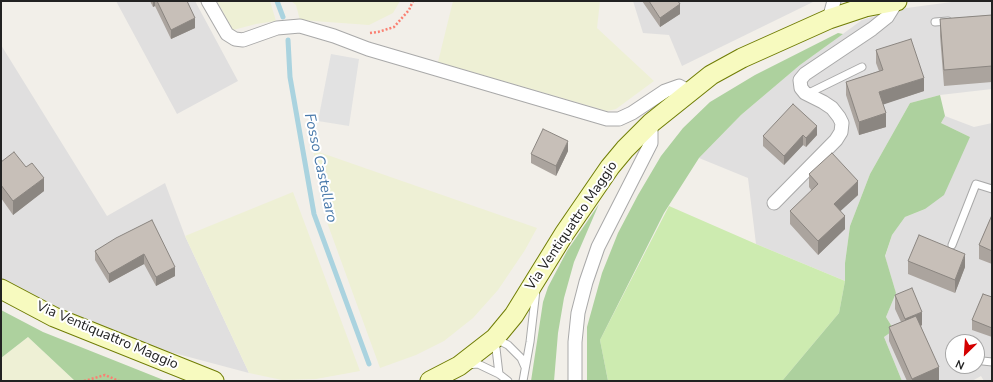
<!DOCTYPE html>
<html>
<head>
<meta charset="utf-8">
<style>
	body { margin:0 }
	#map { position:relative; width:993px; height:382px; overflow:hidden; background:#f2efe9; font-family:"Nunito Sans",sans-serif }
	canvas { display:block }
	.frame { position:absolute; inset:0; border:2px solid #222; pointer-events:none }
	.north { position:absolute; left:945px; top:334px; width:40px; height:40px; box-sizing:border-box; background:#fff; border:1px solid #a7a7a7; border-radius:50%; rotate:205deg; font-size:11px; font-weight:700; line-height:16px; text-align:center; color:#222 }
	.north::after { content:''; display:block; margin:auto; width:14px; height:18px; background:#d40000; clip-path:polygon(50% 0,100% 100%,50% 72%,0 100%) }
</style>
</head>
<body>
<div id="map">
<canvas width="993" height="382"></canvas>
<div class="frame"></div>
<div class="north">N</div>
</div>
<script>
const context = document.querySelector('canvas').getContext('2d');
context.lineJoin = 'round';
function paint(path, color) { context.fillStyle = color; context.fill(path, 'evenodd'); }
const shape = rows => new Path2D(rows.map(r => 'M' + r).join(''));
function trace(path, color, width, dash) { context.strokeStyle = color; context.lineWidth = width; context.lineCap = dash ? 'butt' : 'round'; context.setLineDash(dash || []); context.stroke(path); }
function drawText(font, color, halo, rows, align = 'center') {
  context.font = font + ' "Nunito Sans",sans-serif'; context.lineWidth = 4; context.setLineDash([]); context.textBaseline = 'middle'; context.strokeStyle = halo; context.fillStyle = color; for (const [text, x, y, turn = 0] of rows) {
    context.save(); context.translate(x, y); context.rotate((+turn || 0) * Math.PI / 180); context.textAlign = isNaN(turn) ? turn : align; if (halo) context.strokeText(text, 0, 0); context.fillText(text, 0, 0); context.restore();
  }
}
paint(shape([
	[116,1,195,1,238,81,177,114],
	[633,1,815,1,682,66,669,35,643,33],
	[959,1,992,1,992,89,940,95,910,103,870,174,850,226,845,263,845,281,756,244,748,178,699,158,741,115,800,65,862,20,899,9],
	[1,45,107,216,165,183,185,236,249,373,155,348,59,311,8,284,1,279],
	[945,116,974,127,992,123,992,381,984,381,981,376,972,381,902,381,884,337,894,330,886,317,896,293,885,257,892,235,905,217,925,209,970,137,941,123],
	[953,342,977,342,977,366,953,366]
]), '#e0dfdf');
paint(shape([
	[217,1,270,1,276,21,256,24,233,30],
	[291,1,400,1,393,13,369,25,300,20,296,5],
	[453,1,600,1,597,28,654,81,616,109,607,111,438,62],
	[313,150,537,228,525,250,498,290,473,318,444,341,416,355,380,368,328,225],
	[293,192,360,371,316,379,282,380,249,373,185,236],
	[28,337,75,381,1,381,1,358]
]), '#eef0d5');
paint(shape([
	[669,206,756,244,845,281,839,313,782,381,608,381,600,340]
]), '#cdebb0');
paint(shape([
	[838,33,843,34,800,65,741,115,699,158,664,213,600,340,608,381,587,381,587,327,602,273,618,233,638,195,661,156,683,128,710,102,755,75],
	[940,95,945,116,941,123,970,137,944,195,925,209,905,217,892,235,885,256,896,293,886,317,894,330,884,337,902,381,782,381,839,313,845,281,845,263,850,226,870,174,910,103],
	[599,204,574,262,564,298,558,333,554,381,531,381,543,302,548,287,567,251],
	[1,310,43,332,166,381,75,381,28,337,1,358]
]), '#add19e');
paint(shape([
	[331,54,359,59,349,126,318,121]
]), '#e2e2e2');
trace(shape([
	[277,1,283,17],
	[288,40,290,77,314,214,369,364]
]), '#aad3df', 5);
const lane = shape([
	[935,22,948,21],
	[806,93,811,92,862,67],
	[952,245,976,184,992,189],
	[496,339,508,345,521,358,525,367],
	[495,340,499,374],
	[983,361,992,362],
	[467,365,478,364,499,374,508,381],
	[523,381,530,342,536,290]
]);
const street = shape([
	[208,1,227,34,235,39,243,40,277,28,300,26,334,36,368,49,607,119,619,119,632,113,665,91,679,86,690,92],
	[829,19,834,1],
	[774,203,836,140,841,132,842,123,839,117,832,108,823,102,805,93,801,88,800,80,805,74,872,29,887,17,897,1],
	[575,381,575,342,578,313,586,282,598,247,651,143,651,123]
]);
const secondary = shape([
	[1,289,54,317,214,381],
	[430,381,459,366,495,338,514,315,564,234,610,167,625,149,651,123,711,75,742,58,829,19,865,7,897,1]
]);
trace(lane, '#a9a9a9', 9);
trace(street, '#a9a9a9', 15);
trace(secondary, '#707d05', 21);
trace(shape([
	[370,33,378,32,394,27,409,10,413,1],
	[84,381,105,375,119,381]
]), '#fa8072', 2.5, [2, 2]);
trace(lane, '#fff', 7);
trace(street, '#fff', 13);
trace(secondary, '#f7fabf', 19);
paint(shape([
	[150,1,187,1,195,28,171,39,155,6,153,7],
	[642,1,678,1,680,14,660,27],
	[992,15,992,82,944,86,940,36,940,19],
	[876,50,924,91,883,104,886,127,859,135,846,95,846,82,879,71,876,63],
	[817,135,806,147,803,145,784,165,763,146,763,136],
	[568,151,556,176,531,163,531,154],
	[1,162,44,191,13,215,1,198],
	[809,174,858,195,840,211,845,229,818,255,790,224,790,211,812,191,809,187],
	[992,215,992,264,979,259,979,245],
	[152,220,175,276,156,286,144,264,109,283,95,260,95,251],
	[908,261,965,267,955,293,908,274],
	[895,295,922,325,921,326,939,381,907,381,889,341,889,327,901,322,895,309],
	[992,297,992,337,972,330,972,320]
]), '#aba49e');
paint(shape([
	[153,1,155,1,155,6,153,7],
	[680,4,680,14,660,27,660,18],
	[195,18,195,28,171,39,171,30],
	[924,78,924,91,879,106,879,92],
	[886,113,886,127,859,135,859,122],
	[817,126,817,135,806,147,806,138],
	[803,135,803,145,784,165,784,156],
	[568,141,568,151,556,176,556,166],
	[44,178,44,191,13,215,13,201],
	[858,181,858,195,834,217,834,204],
	[845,216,845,229,818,255,818,241],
	[144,254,144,264,109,283,109,274],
	[965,254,965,267,955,293,955,280],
	[175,267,175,276,156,286,156,277],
	[922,312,922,325,905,333,905,319],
	[939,367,939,381,912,381,912,379]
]), '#8b8681');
const building = shape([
	[157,1,187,1,195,18,171,30,157,1],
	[649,1,678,1,680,4,660,18,649,1],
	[992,15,992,66,944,70,940,19,992,15],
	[911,39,924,78,879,92,886,113,859,122,846,82,883,70,876,50,911,39],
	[793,104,817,126,806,138,803,135,784,156,763,136,793,104],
	[543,129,568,141,556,166,531,154,543,129],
	[14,152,26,167,32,163,44,178,13,201,1,185,1,162,14,152],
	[832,153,858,181,834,204,845,216,818,241,790,211,818,184,809,174,832,153],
	[992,215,992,251,979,245,992,215],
	[152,220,175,267,156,277,144,254,109,274,95,251,116,238,152,220],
	[919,235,965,254,955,280,908,261,919,235],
	[912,288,922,312,905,319,895,295,912,288],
	[983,294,992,297,992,328,972,320,983,294],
	[916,316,939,367,912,379,889,327,916,316]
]);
paint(building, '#c7bfb8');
trace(building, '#8b8681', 1);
drawText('14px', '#222', '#fff', [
	["Via Ventiquattro Maggio",572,226,-56],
	["Via Ventiquattro Maggio",107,336,23]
]);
drawText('italic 15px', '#4a7aab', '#fff', [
	["Fosso Castellaro",320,168,78]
]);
</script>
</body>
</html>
